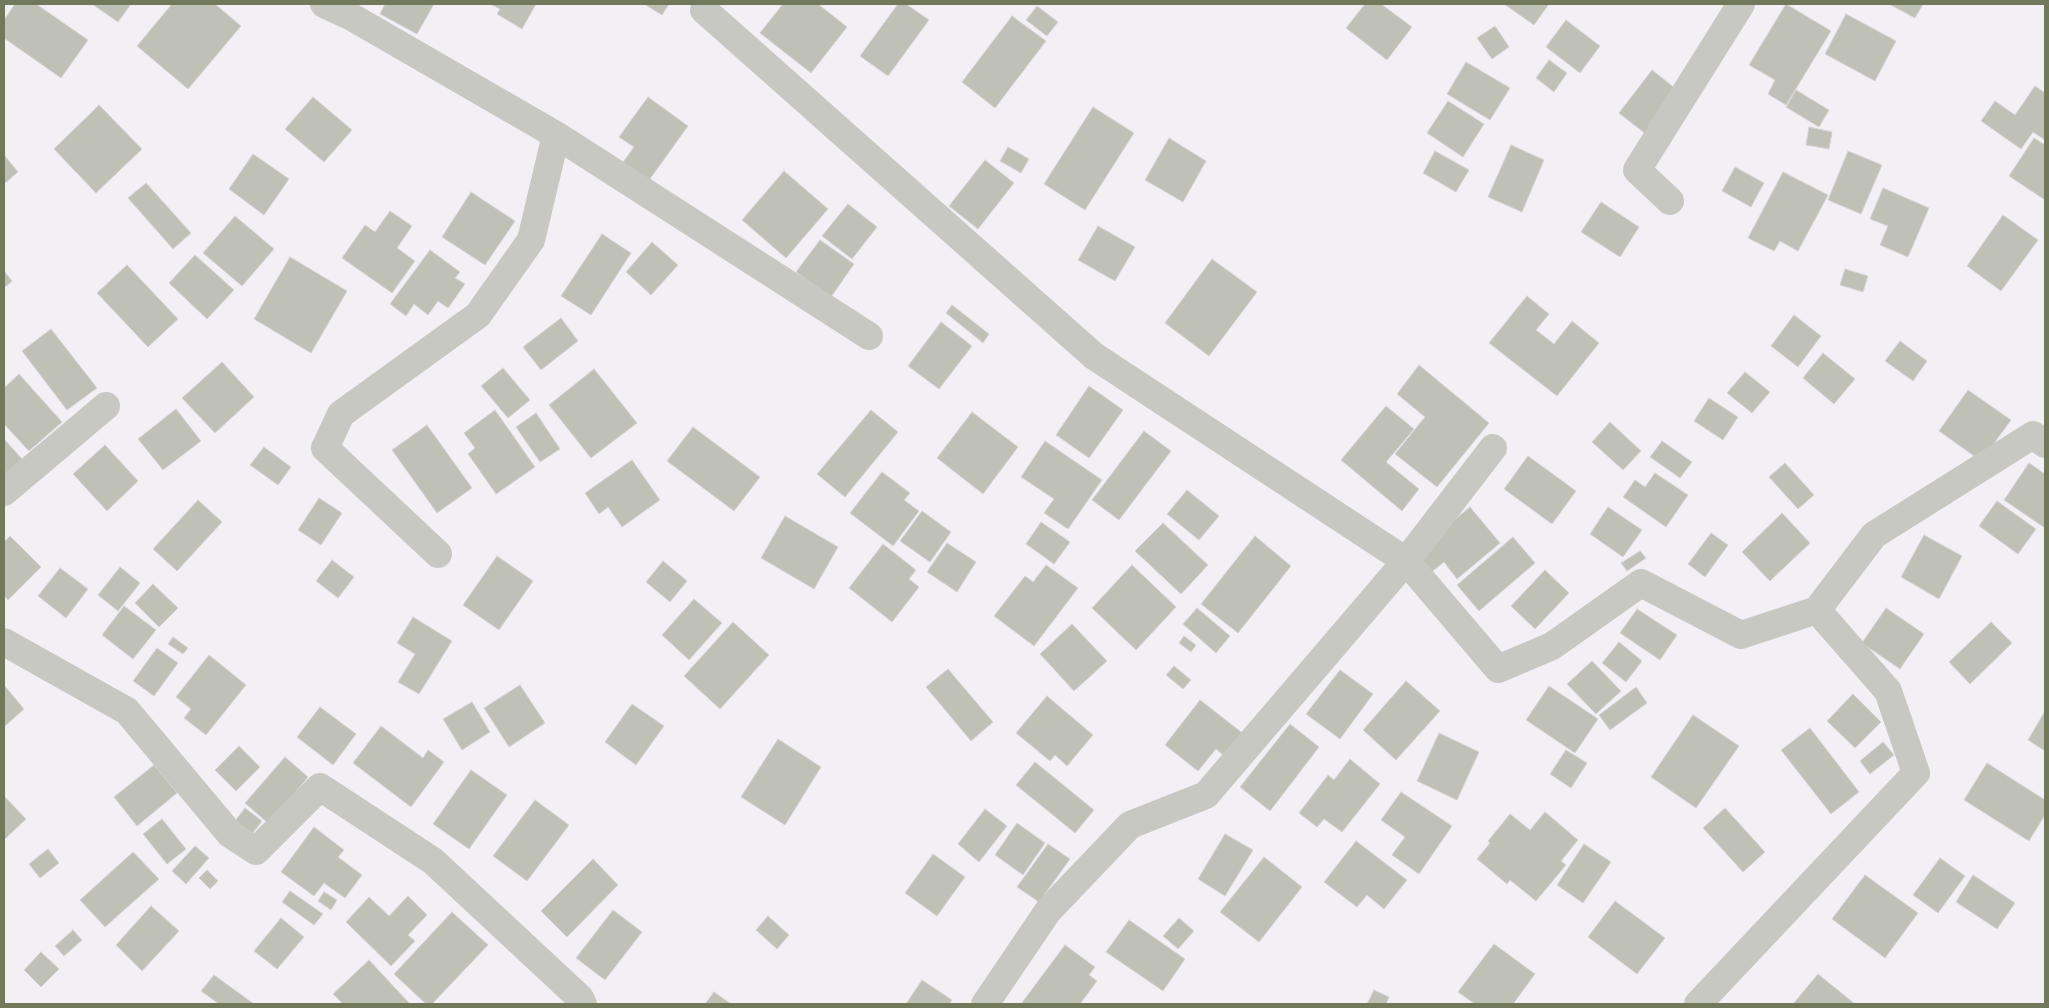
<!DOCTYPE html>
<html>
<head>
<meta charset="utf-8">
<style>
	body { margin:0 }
	#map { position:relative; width:2049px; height:1008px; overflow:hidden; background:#f3f0f5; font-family:"Titillium Web",sans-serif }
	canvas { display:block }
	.frame { position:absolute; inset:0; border:5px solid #72785a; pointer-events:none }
</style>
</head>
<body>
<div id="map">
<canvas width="2049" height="1008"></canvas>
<div class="frame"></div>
</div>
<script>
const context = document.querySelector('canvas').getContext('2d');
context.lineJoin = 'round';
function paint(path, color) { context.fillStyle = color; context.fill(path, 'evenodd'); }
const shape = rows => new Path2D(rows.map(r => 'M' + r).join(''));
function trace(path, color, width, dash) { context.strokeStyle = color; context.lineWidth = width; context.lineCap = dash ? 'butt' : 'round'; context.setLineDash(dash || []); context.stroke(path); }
const building = shape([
	[15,4,36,4,88,40,61,78,4,38,4,20,15,4],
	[92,4,131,4,118,22,92,4],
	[172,4,215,4,241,26,188,89,137,46,172,4],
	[385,4,434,4,417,34,380,14,385,4],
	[490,4,536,4,522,29,497,14,500,9,490,4],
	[644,4,669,4,662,15,644,4],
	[783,4,818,4,847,27,811,73,760,33,783,4],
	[898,4,906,4,929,20,888,76,860,56,898,4],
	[1365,4,1381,4,1412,27,1387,60,1346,28,1365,4],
	[1504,4,1549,4,1534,25,1504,4],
	[1786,4,1831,31,1786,105,1768,94,1775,80,1749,65,1786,4],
	[1889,4,1923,4,1915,18,1889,4],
	[1037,6,1058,22,1047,36,1026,20,1037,6],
	[1846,14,1896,41,1875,81,1825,54,1846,14],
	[1012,16,1046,41,995,108,962,82,1012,16],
	[1566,20,1600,46,1580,73,1546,47,1566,20],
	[1495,26,1509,47,1492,59,1477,38,1495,26],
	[1549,60,1567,73,1554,92,1536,78,1549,60],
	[1466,62,1510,88,1490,120,1447,94,1466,62],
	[1652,70,1680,92,1647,135,1619,113,1652,70],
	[2035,86,2045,93,2045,140,2033,132,2021,149,1981,121,1995,101,2015,115,2035,86],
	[1796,90,1829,110,1819,127,1786,107,1796,90],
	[313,97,352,130,324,162,285,129,313,97],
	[648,97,688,126,647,183,621,165,634,147,619,137,648,97],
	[1448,101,1484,124,1463,157,1427,133,1448,101],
	[99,105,142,149,96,193,54,149,99,105],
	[1093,107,1134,133,1085,210,1044,184,1093,107],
	[1809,127,1832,132,1829,149,1806,145,1809,127],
	[1169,138,1206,161,1183,202,1145,180,1169,138],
	[2034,138,2045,145,2045,200,2009,176,2034,138],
	[1511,145,1544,160,1522,212,1488,197,1511,145],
	[1008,147,1029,159,1021,173,1000,161,1008,147],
	[1435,151,1469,170,1456,192,1423,173,1435,151],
	[1848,151,1882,165,1861,214,1828,200,1848,151],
	[253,154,289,179,264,215,229,189,253,154],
	[4,155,18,172,4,184,4,155],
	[985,160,1014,183,978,229,949,206,985,160],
	[1735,167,1764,183,1751,207,1722,191,1735,167],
	[784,171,828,209,786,258,742,220,784,171],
	[1783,172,1828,195,1798,251,1780,241,1774,251,1748,238,1783,172],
	[146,183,191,233,173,249,128,198,146,183],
	[1883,188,1929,208,1908,257,1880,245,1888,226,1870,219,1883,188],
	[471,192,515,221,485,265,442,237,471,192],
	[1601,202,1639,227,1620,257,1581,232,1601,202],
	[848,204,877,227,852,259,822,236,848,204],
	[390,211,412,226,397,248,415,261,392,293,342,258,365,225,375,232,390,211],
	[2003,215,2038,240,2001,291,1967,266,2003,215],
	[235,216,274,249,242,286,203,253,235,216],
	[1098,226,1135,247,1115,281,1078,260,1098,226],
	[602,234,631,253,591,315,561,296,602,234],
	[820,240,854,264,831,297,796,272,820,240],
	[652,242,678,265,651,295,626,272,652,242],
	[430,250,460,272,455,278,465,284,448,308,438,301,428,315,414,304,406,316,390,304,430,250],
	[195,255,234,290,207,319,169,283,195,255],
	[290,257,347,291,311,353,254,319,290,257],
	[1212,259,1257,292,1209,356,1165,323,1212,259],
	[127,265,178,319,148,347,97,293,127,265],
	[1845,269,1868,276,1863,292,1840,285,1845,269],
	[4,271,12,281,4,288,4,271],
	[1527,296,1549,314,1536,330,1554,344,1572,321,1599,343,1557,396,1489,343,1527,296],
	[952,305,989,334,983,343,946,313,952,305],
	[1794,315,1821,336,1798,367,1771,346,1794,315],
	[561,318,578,341,541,370,523,347,561,318],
	[941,322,972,346,939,389,908,366,941,322],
	[51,329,97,388,67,410,22,351,51,329],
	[1900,341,1927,361,1913,381,1885,361,1900,341],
	[1823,353,1855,379,1834,404,1803,378,1823,353],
	[222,362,254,397,215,433,182,398,222,362],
	[1419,365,1489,423,1437,487,1395,454,1425,417,1397,394,1419,365],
	[503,368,530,400,508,418,481,386,503,368],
	[594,369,637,423,591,458,549,405,594,369],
	[1745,372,1770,392,1752,413,1727,393,1745,372],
	[19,374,62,422,29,451,4,424,4,388,19,374],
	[1089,386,1123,410,1089,458,1056,435,1089,386],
	[1968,390,2011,420,1981,461,1939,431,1968,390],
	[1709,398,1738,417,1723,440,1694,421,1709,398],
	[1386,406,1414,429,1386,462,1419,489,1402,511,1341,460,1386,406],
	[176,409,201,441,163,470,138,439,176,409],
	[495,410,535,467,496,494,468,454,475,448,464,433,495,410],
	[871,410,898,432,845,497,817,474,871,410],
	[972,412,1018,447,983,494,937,458,972,412],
	[536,413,560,449,540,462,516,427,536,413],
	[1610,422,1641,451,1623,470,1592,442,1610,422],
	[427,425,472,488,437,513,392,450,427,425],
	[693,427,760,477,734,511,667,461,693,427],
	[1144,431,1171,451,1119,520,1092,500,1144,431],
	[4,439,22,459,4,476,4,439],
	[1045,441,1102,480,1068,529,1044,513,1054,499,1021,477,1045,441],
	[1662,441,1692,462,1680,478,1650,457,1662,441],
	[105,445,138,481,107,511,73,474,105,445],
	[264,447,291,467,278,485,250,465,264,447],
	[1528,456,1576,491,1552,524,1504,489,1528,456],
	[632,460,660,500,622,527,608,507,599,514,585,493,632,460],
	[1785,463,1814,495,1798,509,1769,477,1785,463],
	[2029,463,2045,474,2045,528,2004,500,2029,463],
	[882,472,910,493,904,500,919,511,893,546,850,513,882,472],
	[1655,473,1688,495,1666,527,1623,497,1635,480,1645,487,1655,473],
	[1187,490,1219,516,1199,540,1167,514,1187,490],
	[319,498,342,513,321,545,298,530,319,498],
	[198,500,222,522,177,571,153,549,198,500],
	[1997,501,2036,529,2018,554,1979,526,1997,501],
	[1470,507,1500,543,1457,579,1444,562,1429,574,1413,554,1470,507],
	[1608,507,1642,530,1623,557,1590,534,1608,507],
	[922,511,951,532,930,562,900,541,922,511],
	[1782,513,1810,543,1770,581,1742,552,1782,513],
	[785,516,838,547,814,589,761,558,785,516],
	[1041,522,1070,542,1054,564,1026,544,1041,522],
	[1163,523,1208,565,1181,594,1135,551,1163,523],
	[1711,533,1728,545,1705,577,1688,564,1711,533],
	[1924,535,1962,556,1939,599,1901,577,1924,535],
	[10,536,41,567,8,600,4,595,4,542,10,536],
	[1255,536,1291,566,1238,633,1201,604,1255,536],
	[1513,537,1535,563,1479,611,1457,585,1513,537],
	[947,543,976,562,957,592,927,572,947,543],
	[883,544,916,570,909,579,919,587,892,622,849,588,883,544],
	[1640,551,1646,558,1627,571,1621,563,1640,551],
	[497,556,533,581,499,630,463,605,497,556],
	[332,560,354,577,338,598,316,581,332,560],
	[663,561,687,581,670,602,646,582,663,561],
	[1046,565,1078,588,1034,646,994,616,1025,576,1033,582,1046,565],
	[1132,565,1176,607,1136,650,1092,608,1132,565],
	[120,567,140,583,118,611,98,595,120,567],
	[60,568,88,589,66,618,38,596,60,568],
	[1545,570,1569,593,1535,629,1511,606,1545,570],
	[153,584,178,608,159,627,135,603,153,584],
	[694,599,722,623,689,660,662,635,694,599],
	[124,606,156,630,133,659,102,635,124,606],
	[1197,608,1230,636,1216,653,1183,624,1197,608],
	[1886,608,1924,634,1900,669,1862,643,1886,608],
	[1637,609,1677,635,1660,660,1620,633,1637,609],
	[413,617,452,641,419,694,398,682,415,654,397,643,413,617],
	[733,622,769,655,720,709,684,676,733,622],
	[1991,622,2012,643,1970,684,1949,662,1991,622],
	[1072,624,1107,661,1074,691,1040,654,1072,624],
	[1184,636,1196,645,1191,652,1179,643,1184,636],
	[173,637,188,648,183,654,168,644,173,637],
	[1619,642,1642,661,1626,682,1602,663,1619,642],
	[157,648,178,663,154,696,133,681,157,648],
	[209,655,246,685,206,735,184,718,191,709,176,697,209,655],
	[1592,661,1621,691,1596,714,1567,684,1592,661],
	[1174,666,1191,680,1183,689,1166,675,1174,666],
	[948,669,993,722,971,741,926,687,948,669],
	[1340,670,1373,694,1340,739,1306,714,1340,670],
	[1406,681,1440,711,1396,760,1363,730,1406,681],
	[4,685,24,709,4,727,4,685],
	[520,685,545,723,509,747,484,708,520,685],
	[1549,686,1598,719,1575,753,1526,720,1549,686],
	[1636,687,1647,703,1610,730,1599,715,1636,687],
	[1853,694,1881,722,1855,748,1827,721,1853,694],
	[1047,696,1093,735,1067,766,1055,755,1050,761,1016,733,1047,696],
	[1200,700,1245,735,1227,758,1216,749,1198,771,1165,745,1200,700],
	[472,702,490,732,462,750,443,719,472,702],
	[632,704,664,726,636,765,605,742,632,704],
	[320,707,356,734,333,765,297,737,320,707],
	[2045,711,2045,751,2028,740,2045,711],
	[1693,715,1739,746,1696,808,1651,777,1693,715],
	[1290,724,1319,747,1270,811,1240,787,1290,724],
	[381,726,423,758,428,750,444,762,411,807,353,763,381,726],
	[1810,728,1859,792,1831,814,1781,750,1810,728],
	[1439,733,1479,752,1457,800,1417,781,1439,733],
	[778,739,821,767,785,825,741,797,778,739],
	[1883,742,1894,755,1870,774,1860,761,1883,742],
	[239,746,260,767,236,791,215,770,239,746],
	[1566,750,1587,763,1571,788,1550,774,1566,750],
	[285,757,308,777,269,824,245,803,285,757],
	[1350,759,1380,784,1342,832,1324,819,1317,827,1299,813,1328,775,1334,780,1350,759],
	[1035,762,1094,810,1075,833,1016,785,1035,762],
	[1987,763,2045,800,2045,815,2029,841,1964,800,1987,763],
	[154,765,177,793,137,826,114,797,154,765],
	[471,770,507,795,469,849,433,824,471,770],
	[1401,792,1452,826,1419,874,1392,855,1405,837,1381,820,1401,792],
	[4,796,26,819,5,839,4,838,4,796],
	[535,800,569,825,527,881,493,856,535,800],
	[245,808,262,821,252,834,235,821,245,808],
	[1725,808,1765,852,1743,872,1703,828,1725,808],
	[985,809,1007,826,979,862,958,844,985,809],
	[1545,812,1578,840,1561,861,1566,865,1536,901,1510,880,1507,884,1477,859,1490,843,1488,841,1510,814,1530,830,1545,812],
	[162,819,186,849,167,864,143,834,162,819],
	[1017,823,1045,843,1023,875,995,855,1017,823],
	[314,827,344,850,338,857,362,875,345,898,324,883,314,896,281,872,314,827],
	[1225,834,1253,850,1225,896,1198,879,1225,834],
	[1356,841,1407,880,1384,909,1367,895,1357,907,1324,882,1356,841],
	[1048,844,1070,859,1039,902,1017,887,1048,844],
	[1584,844,1611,862,1583,903,1557,885,1584,844],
	[195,846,209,858,186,884,172,871,195,846],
	[48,849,59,863,40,878,29,864,48,849],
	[133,852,159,879,105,927,80,900,133,852],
	[933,854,965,877,937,916,905,893,933,854],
	[1264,857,1302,887,1259,942,1220,912,1264,857],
	[1940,858,1965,876,1938,913,1913,895,1940,858],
	[593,859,618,885,567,937,541,911,593,859],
	[207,870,218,881,210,889,199,878,207,870],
	[1865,875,1918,913,1885,958,1832,919,1865,875],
	[1973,875,2015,903,1997,929,1956,902,1973,875],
	[290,891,323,914,314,925,282,902,290,891],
	[324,892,337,900,331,910,318,901,324,892],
	[408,896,427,915,408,935,415,941,391,966,346,922,369,897,389,916,408,896],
	[1615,901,1665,938,1637,974,1588,937,1615,901],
	[151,906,179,931,142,971,116,945,151,906],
	[613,910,642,932,605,980,576,958,613,910],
	[452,912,488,945,432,1004,426,1004,394,974,452,912],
	[768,916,789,935,777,949,756,930,768,916],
	[281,918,304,937,277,969,254,951,281,918],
	[1179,918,1194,931,1178,949,1163,936,1179,918],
	[1129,920,1185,959,1163,991,1106,952,1129,920],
	[73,930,82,940,64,956,55,946,73,930],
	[1494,944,1535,974,1513,1004,1475,1004,1458,992,1494,944],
	[1065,945,1095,967,1089,975,1097,981,1080,1004,1021,1004,1065,945],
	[41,952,59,969,41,987,24,970,41,952],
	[369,960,410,1004,343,1004,333,994,369,960],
	[1818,974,1855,1004,1793,1004,1818,974],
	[214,975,254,1004,219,1004,201,991,214,975],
	[922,980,952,1000,949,1004,906,1004,922,980],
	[1374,990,1389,997,1386,1004,1367,1004,1374,990],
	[714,992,731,1004,705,1004,714,992]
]);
paint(building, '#bfc0b6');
trace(building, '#d5d3d6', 1);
trace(shape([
	[324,4,350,16,556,135,869,336],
	[704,10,1094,356,1406,561,1206,795,1130,825,1048,911,985,1004],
	[1670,201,1637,170,1741,4],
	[1493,448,1406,561,1498,669,1552,646,1641,583,1741,635,1817,610],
	[4,492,106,406],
	[438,554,325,448,341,414,478,315,531,240,556,135],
	[4,642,127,711,230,834,256,851,320,787,433,861,580,998,583,1004],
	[1698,1004,1916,773,1888,691,1817,610,1874,535,2033,435,2045,444]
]), '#c7c8c1', 28);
</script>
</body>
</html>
